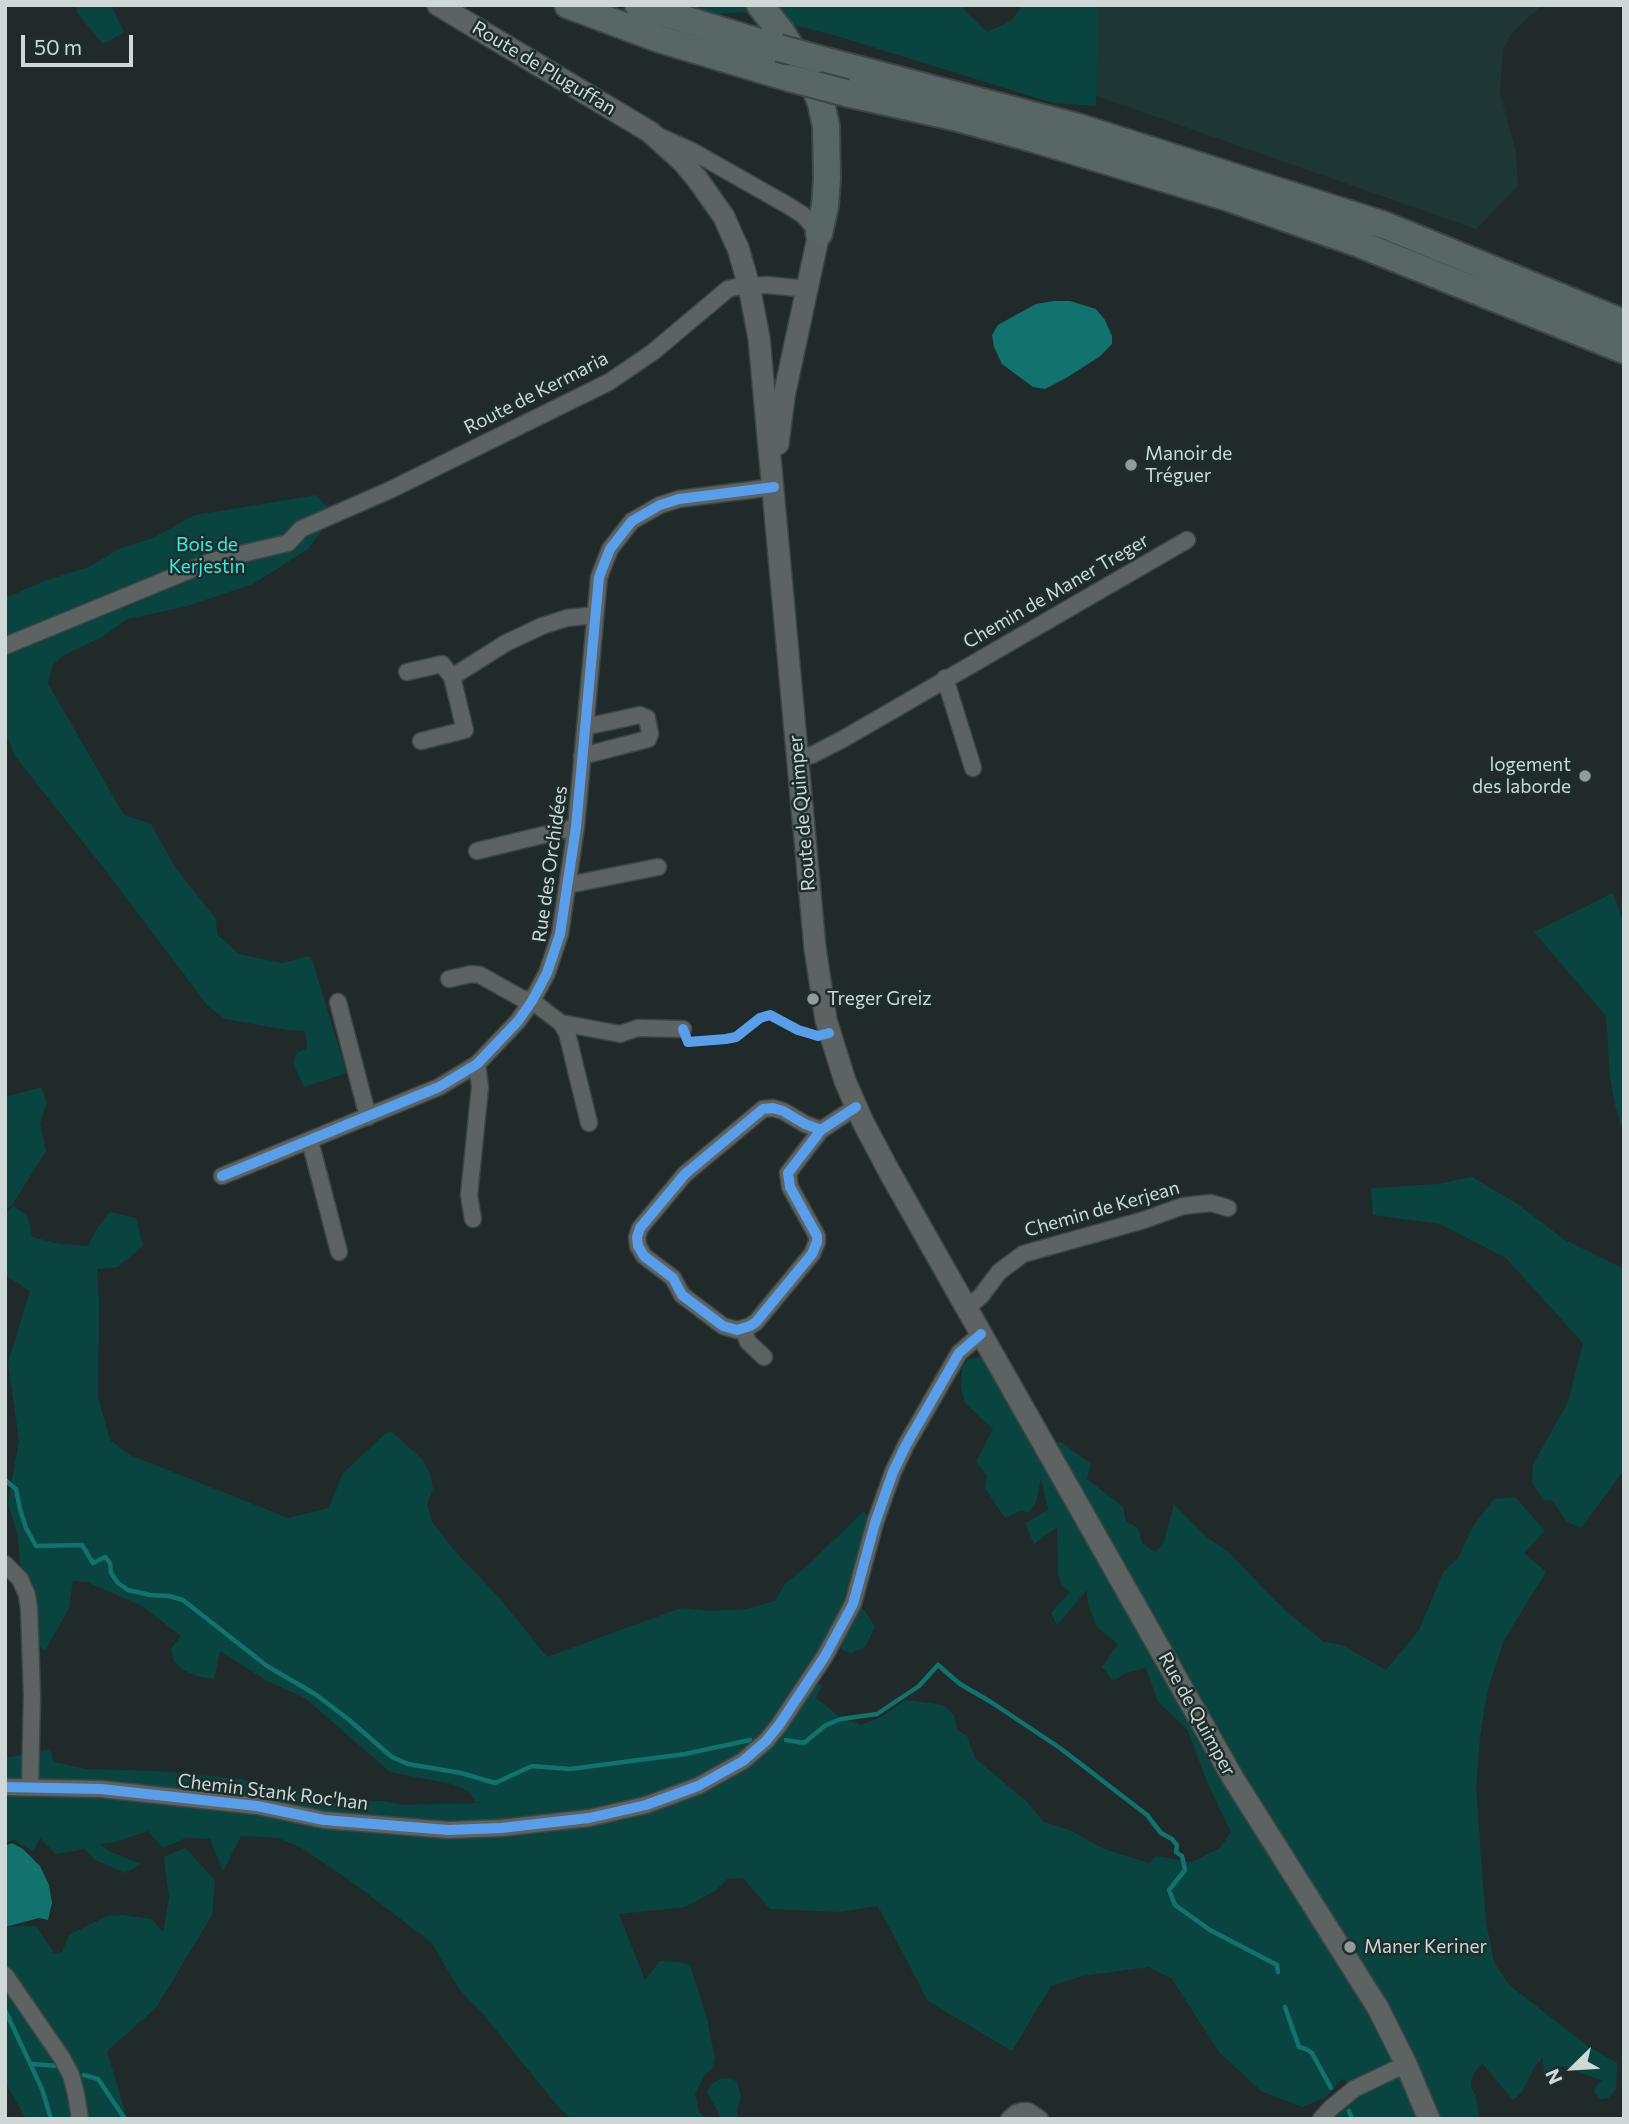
<!DOCTYPE html>
<html>
<head>
<meta charset="utf-8">
<style>
	body { margin:0 }
	#map { position:relative; width:1629px; height:2124px; overflow:hidden; background:#212a2a; font-family:Commissioner,sans-serif }
	canvas { display:block }
	.frame { position:absolute; inset:0; border:7px solid #cdd8d7; pointer-events:none }
	.north { position:absolute; left:1538px; top:2033px; width:70px; height:70px; -webkit-text-stroke:5px #1d2e2d; paint-order:stroke; rotate:246deg; font-size:19px; font-weight:700; line-height:28px; text-align:center; color:#cdd8d7 }
	.north::after { content:''; display:block; margin:auto; width:24px; height:32px; background:#cdd8d7; clip-path:polygon(50% 0,100% 100%,50% 72%,0 100%) }
	.scale { position:absolute; left:21px; top:35px; width:112px; height:32px; box-sizing:border-box; border:4px solid #cdd8d7; border-top:0; padding-left:9px; font-size:21px; line-height:24px; white-space:nowrap; color:#cdd8d7; -webkit-text-stroke:5px #1d2e2d; paint-order:stroke }
</style>
</head>
<body>
<div id="map">
<canvas width="1629" height="2124"></canvas>
<div class="frame"></div>
<div class="north">N</div>
<div class="scale">50 m</div>
</div>
<script>
const context = document.querySelector('canvas').getContext('2d');
context.lineJoin = 'round';
function paint(path, color) { context.fillStyle = color; context.fill(path, 'evenodd'); }
const shape = rows => new Path2D(rows.map(r => 'M' + r).join(''));
function trace(path, color, width, dash) { context.strokeStyle = color; context.lineWidth = width; context.lineCap = dash ? 'butt' : 'round'; context.setLineDash(dash || []); context.stroke(path); }
function drawText(font, color, halo, rows, align = 'center') {
  context.font = font + ' Commissioner,sans-serif'; context.lineWidth = 5; context.setLineDash([]); context.textBaseline = 'middle'; context.strokeStyle = halo; context.fillStyle = color; for (const [text, x, y, turn = 0] of rows) {
    context.save(); context.translate(x, y); context.rotate((+turn || 0) * Math.PI / 180); context.textAlign = isNaN(turn) ? turn : align; if (halo) context.strokeText(text, 0, 0); context.fillText(text, 0, 0); context.restore();
  }
}
paint(shape([
	[1092,5,1542,5,1512,33,1503,49,1500,93,1516,152,1518,186,1476,229,1091,94]
]), '#1e3735');
paint(shape([
	[77,5,111,5,124,32,103,44,77,13],
	[683,5,965,5,963,9,987,32,1011,21,1023,5,1098,5,1096,106,1053,103,837,36,743,12,708,15],
	[316,495,329,509,322,530,308,549,253,584,184,607,127,619,102,637,62,656,52,666,48,684,124,815,151,824,175,867,216,919,217,934,239,954,282,963,305,957,311,957,347,1073,304,1087,293,1063,297,1053,307,1048,305,1031,287,1030,225,1019,208,1006,106,871,15,756,5,732,5,598,47,580,89,567,119,549,153,538,195,515],
	[1613,893,1624,924,1624,1135,1615,1105,1610,1078,1606,1016,1534,932],
	[41,1087,47,1103,40,1123,46,1151,12,1205,5,1210,5,1097],
	[1472,1177,1516,1203,1565,1240,1624,1269,1624,1470,1581,1528,1566,1521,1553,1501,1543,1500,1532,1482,1533,1464,1568,1402,1583,1343,1506,1258,1440,1224,1373,1215,1371,1188,1438,1184],
	[14,1206,28,1217,32,1237,60,1244,88,1246,98,1227,110,1212,136,1218,143,1246,118,1267,97,1269,99,1301,98,1398,110,1440,130,1455,288,1518,329,1508,343,1473,384,1435,391,1431,422,1459,431,1476,433,1489,427,1504,432,1522,454,1550,502,1601,547,1657,681,1608,713,1611,747,1609,775,1601,785,1584,806,1567,863,1512,870,1518,848,1599,865,1611,875,1627,865,1647,851,1653,842,1650,841,1636,810,1679,822,1686,816,1698,839,1716,861,1725,881,1717,906,1700,943,1705,954,1715,957,1730,967,1736,975,1758,1027,1802,1044,1822,1072,1831,1104,1849,1149,1863,1156,1856,1192,1862,1220,1848,1231,1832,1208,1784,1187,1729,1158,1702,1146,1668,1126,1673,1113,1681,1102,1667,1118,1644,1097,1627,1088,1604,1087,1590,1057,1625,1051,1613,1070,1592,1063,1586,1058,1575,1057,1527,1034,1544,1025,1523,1048,1510,1041,1478,1036,1502,1029,1512,1020,1511,1005,1518,985,1488,987,1475,976,1462,993,1429,965,1403,961,1388,962,1368,968,1359,982,1356,1006,1400,1043,1461,1050,1443,1061,1442,1091,1464,1087,1479,1123,1507,1126,1521,1138,1528,1142,1543,1156,1553,1165,1539,1174,1504,1204,1535,1227,1551,1286,1611,1324,1642,1342,1645,1386,1670,1419,1630,1444,1571,1458,1558,1473,1526,1494,1499,1515,1497,1545,1531,1524,1553,1546,1572,1504,1640,1487,1692,1480,1738,1476,1788,1486,1922,1494,1962,1509,1985,1589,2047,1617,2063,1616,2090,1608,2098,1600,2099,1594,2091,1597,2085,1603,2081,1562,2066,1550,2080,1544,2075,1543,2058,1535,2066,1522,2092,1513,2100,1482,2063,1475,2072,1471,2080,1471,2087,1476,2096,1479,2119,1334,2119,1353,2085,1342,2079,1325,2098,1302,2107,1261,2091,1219,2052,1172,1979,1149,1967,1082,1976,1051,1986,1012,2051,928,2001,878,1906,838,1912,770,1909,743,1878,727,1879,715,1891,685,1907,619,1914,645,1980,660,1961,678,1962,690,1965,707,2019,715,2059,712,2068,704,2076,695,2094,699,2112,707,2119,571,2119,560,2109,483,2014,459,1989,431,1942,348,1879,300,1847,278,1838,241,1836,223,1871,210,1839,186,1838,163,1848,148,1831,115,1842,99,1844,111,1852,141,1864,125,1873,95,1860,85,1849,56,1854,40,1838,33,1851,14,1840,5,1843,5,1758,51,1749,53,1762,87,1769,155,1771,241,1779,262,1785,316,1793,327,1800,342,1805,346,1802,382,1801,403,1805,476,1803,468,1791,452,1784,390,1772,305,1698,269,1682,220,1651,214,1679,200,1677,183,1670,174,1661,171,1649,181,1636,142,1606,87,1582,73,1581,69,1608,45,1651,35,1643,30,1590,20,1562,18,1537,8,1503,19,1441,8,1363,30,1291,5,1275,5,1213],
	[185,1848,215,1880,212,1915,156,2008,107,2051,127,2119,26,2119,5,2082,5,1927,36,1926,54,1953,62,1952,69,1935,107,1916,122,1915,152,1919,163,1933,169,1898,164,1857],
	[731,2078,737,2082,741,2096,737,2111,738,2119,714,2119,720,2116,707,2092,711,2084,720,2079]
]), '#094441');
paint(shape([
	[1054,301,1070,301,1096,309,1105,320,1112,336,1112,344,1099,357,1066,378,1045,389,1033,387,1002,364,994,347,992,335,998,325,1014,316,1036,304],
	[12,1843,23,1849,40,1866,49,1885,52,1903,48,1920,39,1918,5,1927,5,1846]
]), '#12726d');
trace(shape([
	[5,1480,16,1489,20,1509,26,1528,36,1546,82,1545,93,1563,105,1557,110,1563,111,1573,118,1583,128,1590,150,1595,169,1596,183,1600,267,1666,315,1694,348,1719,392,1757,408,1764,461,1773,495,1783,532,1766,570,1769,685,1754,750,1740],
	[786,1740,804,1743,826,1725,841,1719,877,1714,919,1686,938,1665,960,1684,991,1702,1060,1748,1147,1815,1161,1833,1172,1839,1177,1845,1176,1852,1182,1856,1185,1870,1169,1890,1175,1905,1210,1930,1277,1965,1278,1972],
	[1285,2007,1299,2047,1306,2049,1312,2053,1331,2088],
	[5,2010,42,2089,51,2119],
	[32,2064,59,2066],
	[84,2075,98,2079,125,2119],
	[1349,2111,1352,2119]
]), '#12726d', 4.5);
const minor = shape([
	[661,137,692,151,789,206,803,215,819,233],
	[5,646,212,561,288,543,301,529,390,490,609,382,653,352,728,289,736,287,767,285,807,289],
	[407,672,442,664,452,677],
	[945,678,973,768],
	[421,741,465,730,452,677,506,643,542,626,567,618,595,615],
	[582,756,648,739,650,734,647,718,640,715,585,727],
	[797,757,812,755,843,739,1187,540],
	[477,851,576,827],
	[568,885,658,867],
	[449,979,471,974,480,975,521,998,532,1001,561,1023,620,1034,638,1028,683,1029],
	[338,1002,368,1117],
	[561,1023,567,1033,589,1123],
	[821,1130,805,1124,783,1111,773,1108,763,1109,685,1174,640,1228,637,1237,638,1246,644,1256,673,1278,682,1295,723,1326,737,1330,750,1326,756,1322,812,1254,817,1242,817,1236,790,1187,788,1173,821,1130,856,1107],
	[310,1141,339,1252],
	[222,1176,439,1087,477,1064,518,1021,532,1001,547,973,560,934,576,827,599,577,610,549,632,521,660,505,679,499,774,487],
	[473,1219,469,1195,480,1087,477,1064],
	[967,1308,981,1296,999,1272,1023,1254,1144,1220,1183,1206,1211,1203,1228,1208],
	[743,1329,748,1342,764,1357],
	[5,1564,20,1579,27,1595,29,1608,32,1695,30,1786],
	[5,1787,101,1789,257,1806,324,1820,448,1830,501,1828,589,1818,646,1805,698,1786,743,1761,766,1741,779,1725,825,1656,853,1604,875,1523,893,1472,906,1445,959,1353,981,1334],
	[5,1975,62,2058,71,2075,76,2094,80,2119],
	[1009,2119,1016,2113,1022,2111,1028,2111,1040,2119],
	[1321,2119,1331,2108,1354,2089,1406,2064]
]);
const secondary = shape([
	[438,5,650,132,683,162,698,180,724,217,731,233,738,248,749,286,759,338,815,948,826,1020,845,1081,863,1122,890,1173,1233,1778,1378,2008,1406,2064,1429,2119],
	[778,444,784,396,819,233]
]);
const trunk = shape([
	[568,5,659,39,789,78],
	[638,5,779,48],
	[760,5,782,33,816,90,821,103,826,126,827,179,825,206,819,233],
	[819,59,1078,127,1384,225,1624,323],
	[846,93,954,117,1034,139,1229,198,1357,243,1624,350]
]);
trace(minor, '#3d4545', 19);
trace(secondary, '#3d4545', 24);
trace(trunk, '#3d4545', 30);
trace(minor, '#5c6362', 16);
trace(secondary, '#5c6362', 21);
trace(trunk, '#586766', 26);
const trunkBridge = shape([
	[779,48,819,59],
	[789,78,846,93]
]);
trace(trunkBridge, '#3d4545', 30, []);
trace(trunkBridge, '#586766', 26);
trace(shape([
	[683,1029,688,1042,726,1039,736,1037,760,1018,770,1015,798,1030,818,1036,829,1033],
	[821,1130,805,1124,783,1111,773,1108,763,1109,685,1174,640,1228,637,1237,638,1246,644,1256,673,1278,682,1295,723,1326,737,1330,750,1326,756,1322,812,1254,817,1242,817,1236,790,1187,788,1173,821,1130,856,1107],
	[222,1176,439,1087,477,1064,518,1021,532,1001,547,973,560,934,576,827,599,577,610,549,632,521,660,505,679,499,774,487],
	[5,1787,101,1789,257,1806,324,1820,448,1830,501,1828,589,1818,646,1805,698,1786,743,1761,766,1741,779,1725,825,1656,853,1604,875,1523,893,1472,906,1445,959,1353,981,1334]
]), '#5a9eea', 10);
for (const [x, y, r, color] of [
	[1131,465,7,"#919b9a"],
	[1585,776,7,"#919b9a"],
	[813,999,7,"#919b9a"],
	[1350,1947,7,"#919b9a"]
]) { const dot = new Path2D(); dot.arc(x, y, r, 0, 2 * Math.PI); context.fillStyle = color; context.fill(dot); trace(dot, '#1d2e2d', 2.5); }
drawText('19px', '#cdd8d7', '#1d2e2d', [
	["Route de Pluguffan",544,68,31],
	["Route de Kermaria",536,393,-27],
	["Chemin de Maner Treger",1056,591,-30],
	["Route de Quimper",802,813,-95],
	["Rue des Orchidées",550,864,-82],
	["Chemin de Kerjean",1102,1209,-16],
	["Rue de Quimper",1197,1714,61],
	["Chemin Stank Roc'han",273,1792,7]
]);
drawText('19px', '#cdd8d7', '#1d2e2d', [
	["Manoir de",1145,454],
	["Tréguer",1145,476],
	["logement",1571,765,"right"],
	["des laborde",1571,787,"right"],
	["Treger Greiz",827,999],
	["Maner Keriner",1364,1947]
], 'left');
drawText('19px', '#39ece4', '#1d2e2d', [
	["Bois de",207,545],
	["Kerjestin",207,567]
]);
</script>
</body>
</html>
